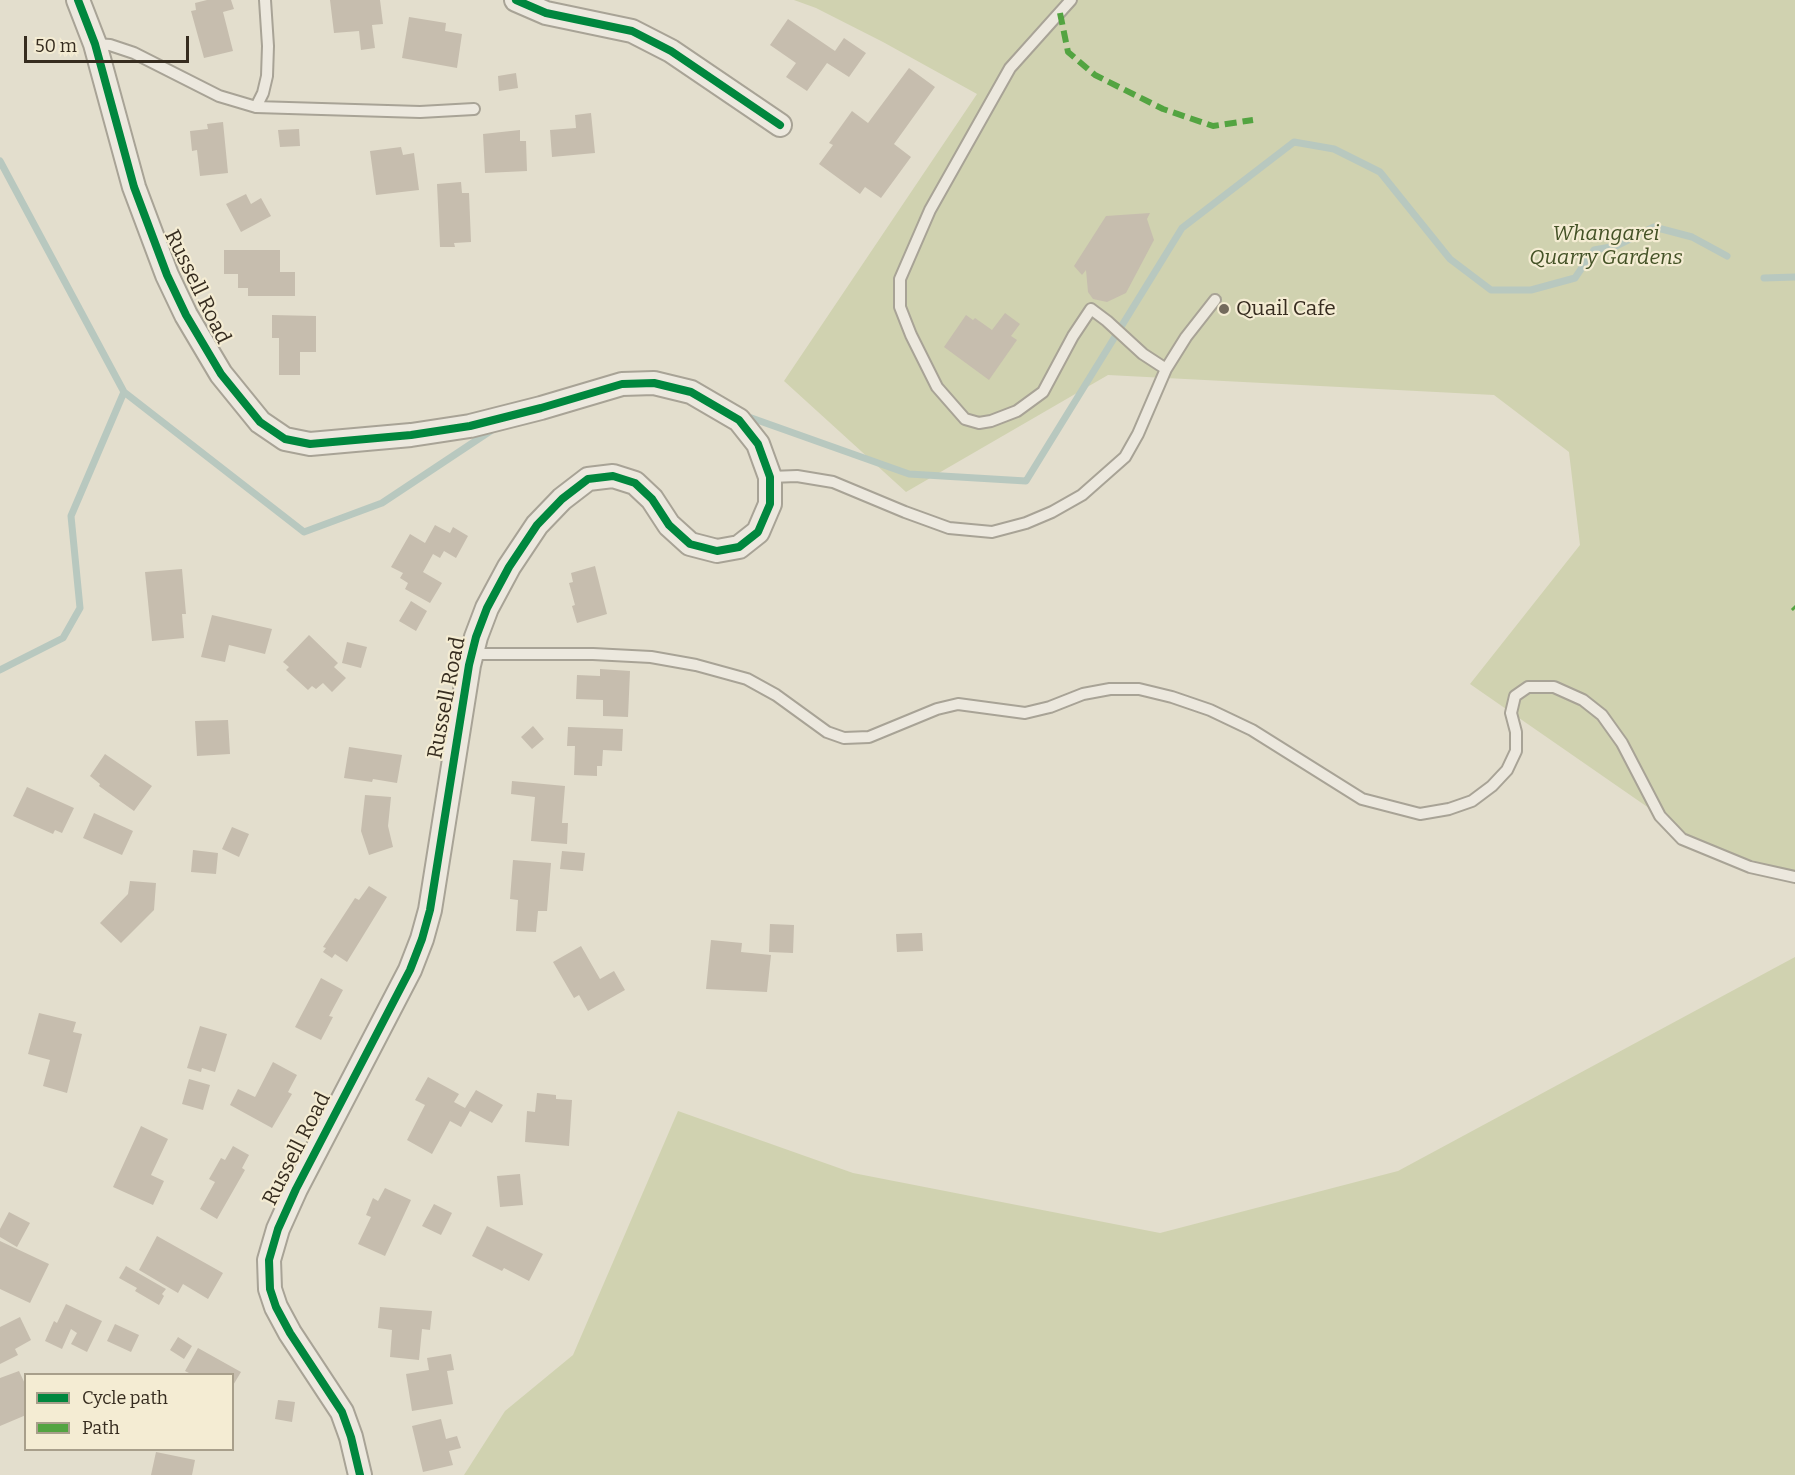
<!DOCTYPE html>
<html>
<head>
<meta charset="utf-8">
<style>
	body { margin:0 }
	#map { position:relative; width:1795px; height:1475px; overflow:hidden; background:#e3decd; font-family:Bitter,serif }
	canvas { display:block }
	.legend { position:absolute; left:24px; top:1373px; width:210px; height:78px; box-sizing:border-box; background:#f4ecd3; border:2px solid #a89f8b; margin:0; padding:8px 10px; list-style:none; font-size:18px; color:#362c1f }
	.legend li { display:flex; align-items:center; gap:12px; height:30px }
	.legend b { width:30px; border:2px solid #a89f8b }
	.scale { position:absolute; left:24px; top:36px; width:165px; height:27px; box-sizing:border-box; border:3px solid #362c1f; border-top:0; padding-left:8px; font-size:18px; line-height:21px; white-space:nowrap; color:#362c1f; -webkit-text-stroke:4px #f4ecd3; paint-order:stroke }
</style>
</head>
<body>
<div id="map">
<canvas width="1795" height="1475"></canvas>
<ul class="legend">
<li><b style="height:8px;background:#00873e"></b>Cycle path</li>
<li><b style="height:8px;background:#53a441"></b>Path</li>
</ul>
<div class="scale">50 m</div>
</div>
<script>
const context = document.querySelector('canvas').getContext('2d');
context.lineJoin = 'round';
function paint(path, color) { context.fillStyle = color; context.fill(path, 'evenodd'); }
const shape = rows => new Path2D(rows.map(r => 'M' + r).join(''));
function trace(path, color, width, dash) { context.strokeStyle = color; context.lineWidth = width; context.lineCap = dash ? 'butt' : 'round'; context.setLineDash(dash || []); context.stroke(path); }
function drawText(font, color, halo, rows, align = 'center') {
  context.font = font + ' Bitter,serif'; context.lineWidth = 4.5; context.setLineDash([]); context.textBaseline = 'middle'; context.strokeStyle = halo; context.fillStyle = color; for (const [text, x, y, turn = 0] of rows) {
    context.save(); context.translate(x, y); context.rotate((+turn || 0) * Math.PI / 180); context.textAlign = isNaN(turn) ? turn : align; if (halo) context.strokeText(text, 0, 0); context.fillText(text, 0, 0); context.restore();
  }
}
paint(shape([
	[794,0,1795,0,1795,876,1708,849,1470,684,1580,545,1569,452,1494,395,1108,375,906,492,784,381,977,94,883,42,816,8],
	[1795,957,1795,1475,464,1475,505,1411,573,1355,678,1111,853,1173,1160,1233,1398,1171]
]), '#d0d2b0');
trace(shape([
	[0,161,124,392,304,532,382,503,495,428],
	[1764,278,1795,277],
	[743,415,909,474,1026,481,1182,228,1294,142,1334,149,1380,172,1450,259,1491,290,1531,290,1575,278,1594,250,1616,246,1654,227,1692,237,1727,256],
	[0,670,63,638,80,608,71,516,124,392]
]), '#b8c8bf', 7);
paint(shape([
	[207,0,231,0,234,9,223,12,233,51,204,58,191,11,196,10,195,3],
	[330,0,380,0,383,24,372,25,375,48,361,50,359,31,334,33],
	[409,17,446,23,445,31,462,34,457,68,402,58],
	[788,19,835,51,844,38,866,53,849,77,827,63,807,91,786,77,796,63,770,45],
	[909,68,935,87,894,144,911,157,881,198,865,187,860,194,819,164,833,145,829,143,852,111,868,123],
	[516,73,518,88,499,91,498,76],
	[591,113,595,153,552,157,550,130,576,128,575,115],
	[223,122,228,173,200,176,197,150,192,151,190,131,208,129,207,124],
	[299,129,300,146,280,147,278,130],
	[520,130,520,141,526,141,527,171,485,173,483,134],
	[401,147,403,155,414,153,419,190,376,195,370,151],
	[461,182,462,193,469,193,471,242,454,243,455,247,440,247,437,184],
	[246,194,251,204,261,198,271,216,241,232,226,204],
	[1150,213,1147,219,1154,240,1126,293,1107,302,1093,299,1088,292,1086,270,1082,275,1074,266,1106,216],
	[224,250,280,250,280,272,295,272,295,296,248,296,248,288,238,288,238,274,224,274],
	[1005,313,1020,324,1011,336,1017,340,989,380,944,347,966,315,973,320,975,318,992,330],
	[272,315,316,316,316,352,300,352,300,375,279,375,279,338,272,338],
	[435,525,450,533,453,527,468,536,456,558,444,551,440,558,433,554,423,572,442,583,430,603,405,589,408,583,400,578,403,573,391,567,410,534,425,543],
	[595,566,607,614,577,623,572,606,575,605,569,583,573,582,571,573],
	[182,569,186,614,182,614,184,638,152,641,145,572],
	[411,601,427,611,416,631,399,621],
	[212,615,272,629,265,654,229,645,225,662,201,657],
	[309,635,338,663,334,667,346,678,332,692,323,683,316,689,312,686,308,690,286,670,289,667,283,662],
	[347,642,367,647,361,668,342,663],
	[600,669,630,671,628,717,603,716,603,700,576,699,577,675,600,676],
	[228,720,230,754,197,756,195,721],
	[533,726,544,739,532,749,521,737],
	[568,727,623,729,622,751,603,750,602,766,597,766,597,776,574,775,575,746,567,746],
	[349,747,402,755,397,783,373,779,372,782,344,778],
	[105,754,152,786,134,811,99,786,100,784,90,776],
	[512,781,565,786,562,823,568,823,567,844,531,841,535,797,511,794],
	[27,787,74,808,62,833,55,830,53,834,13,816],
	[365,795,391,797,388,826,393,847,369,855,361,831],
	[94,813,133,831,122,855,83,838],
	[232,827,249,834,239,857,222,849],
	[193,850,218,853,216,874,191,872],
	[562,851,585,853,583,871,560,869],
	[513,860,551,863,547,911,538,911,536,932,516,931,518,900,510,899],
	[130,881,156,883,154,910,121,943,100,923,128,894],
	[369,886,387,897,347,962,335,954,332,958,323,952,326,948,323,947,355,898,359,900],
	[770,924,794,925,793,953,769,952],
	[922,933,923,951,897,952,896,934],
	[711,940,742,943,741,952,771,955,767,992,706,989],
	[581,946,600,979,614,971,625,990,588,1011,579,995,574,998,553,962],
	[321,978,343,990,329,1016,333,1017,321,1040,295,1027],
	[39,1013,76,1022,73,1032,82,1034,67,1093,43,1086,50,1060,28,1054],
	[200,1026,227,1034,215,1072,202,1068,201,1072,187,1068],
	[273,1062,297,1075,288,1092,292,1094,272,1128,230,1105,238,1089,255,1097],
	[428,1077,459,1094,454,1102,465,1108,476,1090,503,1105,492,1123,470,1111,461,1127,450,1121,432,1154,407,1140,425,1105,415,1100],
	[189,1079,210,1085,203,1110,182,1104],
	[537,1093,556,1095,556,1099,572,1100,569,1146,525,1142,527,1111,535,1112],
	[141,1126,168,1139,151,1175,164,1181,153,1205,113,1187],
	[233,1146,249,1155,242,1168,245,1170,217,1219,200,1209,215,1182,209,1179,221,1158,225,1160],
	[520,1174,523,1205,500,1207,497,1176],
	[385,1188,411,1200,385,1256,358,1244,371,1217,366,1215,373,1198,378,1201],
	[434,1204,452,1213,441,1235,422,1226],
	[9,1212,30,1223,17,1247,0,1237,0,1229],
	[487,1226,543,1254,529,1281,504,1268,502,1271,472,1256],
	[157,1236,223,1273,208,1299,183,1284,178,1293,139,1270],
	[0,1241,49,1264,30,1303,0,1289],
	[126,1266,166,1289,162,1294,164,1296,159,1305,135,1291,137,1288,119,1278],
	[66,1304,102,1321,87,1352,71,1344,77,1333,71,1329,62,1349,45,1341,54,1321,57,1323],
	[380,1307,432,1311,430,1330,422,1329,419,1360,390,1357,392,1330,378,1328],
	[20,1317,31,1340,15,1349,18,1355,0,1364,0,1327],
	[115,1324,139,1335,131,1352,107,1341],
	[178,1337,192,1346,184,1359,170,1350],
	[198,1348,241,1372,232,1387,232,1374,191,1374,185,1371],
	[451,1354,454,1370,447,1371,453,1404,412,1411,406,1374,429,1370,427,1358],
	[19,1371,26,1386,26,1415,0,1426,0,1378],
	[278,1400,295,1402,292,1422,275,1419],
	[441,1419,446,1439,457,1436,461,1448,449,1451,453,1465,423,1472,412,1426],
	[156,1452,195,1460,192,1475,151,1475]
]), '#c6bdae');
const service = shape([
	[1071,0,1010,68,930,210,900,279,900,307,911,335,937,387,965,419,979,423,991,421,1017,411,1043,392,1073,336,1091,309,1107,321,1143,354,1166,369],
	[95,44,110,45,134,53,219,96,256,107,420,112,474,109],
	[256,107,263,93,267,76,268,46,265,0],
	[770,477,797,476,833,482,905,512,949,528,992,532,1026,523,1052,512,1082,495,1125,457,1138,434,1166,369,1186,337,1215,300],
	[472,654,593,654,651,657,696,665,747,679,776,695,827,732,844,738,869,737,937,709,958,704,1025,713,1050,707,1083,694,1110,689,1139,689,1172,697,1210,710,1252,730,1362,799,1420,814,1449,809,1472,801,1492,786,1507,770,1516,751,1516,732,1511,713,1515,696,1528,687,1554,687,1583,700,1602,715,1622,743,1660,816,1682,839,1750,867,1795,877]
]);
const minor = shape([
	[78,0,95,44,134,187,167,275,186,315,221,374,260,422,285,439,310,444,411,435,470,426,541,408,622,384,654,383,691,392,739,420,758,444,770,477,770,504,758,532,739,547,717,551,690,544,669,525,652,499,635,483,613,476,588,479,562,499,537,525,509,567,487,608,476,637,469,665,430,910,422,939,410,970,296,1189,278,1229,269,1260,270,1289,276,1307,290,1333,342,1412,351,1437,360,1475],
	[516,0,546,13,632,31,671,51,780,125]
]);
trace(service, '#a8a396', 14);
trace(minor, '#a8a396', 26);
trace(service, '#ece8de', 10);
trace(minor, '#ece8de', 22);
trace(shape([
	[1060,13,1068,52,1095,75,1163,109,1213,126,1253,120],
	[1793,607,1795,609]
]), '#53a441', 6, [12, 6]);
trace(shape([
	[78,0,95,44,134,187,167,275,186,315,221,374,260,422,285,439,310,444,411,435,470,426,541,408,622,384,654,383,691,392,739,420,758,444,770,477,770,504,758,532,739,547,717,551,690,544,669,525,652,499,635,483,613,476,588,479,562,499,537,525,509,567,487,608,476,637,469,665,430,910,422,939,410,970,296,1189,278,1229,269,1260,270,1289,276,1307,290,1333,342,1412,351,1437,360,1475],
	[516,0,546,13,632,31,671,51,780,125]
]), '#00873e', 8);
for (const [x, y, r, color] of [
	[1224,309,6,"#736a5c"]
]) { const dot = new Path2D(); dot.arc(x, y, r, 0, 2 * Math.PI); context.fillStyle = color; context.fill(dot); trace(dot, '#f4ecd3', 2); }
drawText('italic 21px', '#445226', '#f4ecd3', [
	["Whangarei",1606,234],
	["Quarry Gardens",1606,258]
]);
drawText('21px', '#362c1f', '#f4ecd3', [
	["Russell Road",197,287,64],
	["Russell Road",447,698,-79],
	["Russell Road",297,1149,-63]
]);
drawText('21px', '#362c1f', '#f4ecd3', [
	["Quail Cafe",1236,309]
], 'left');
</script>
</body>
</html>
